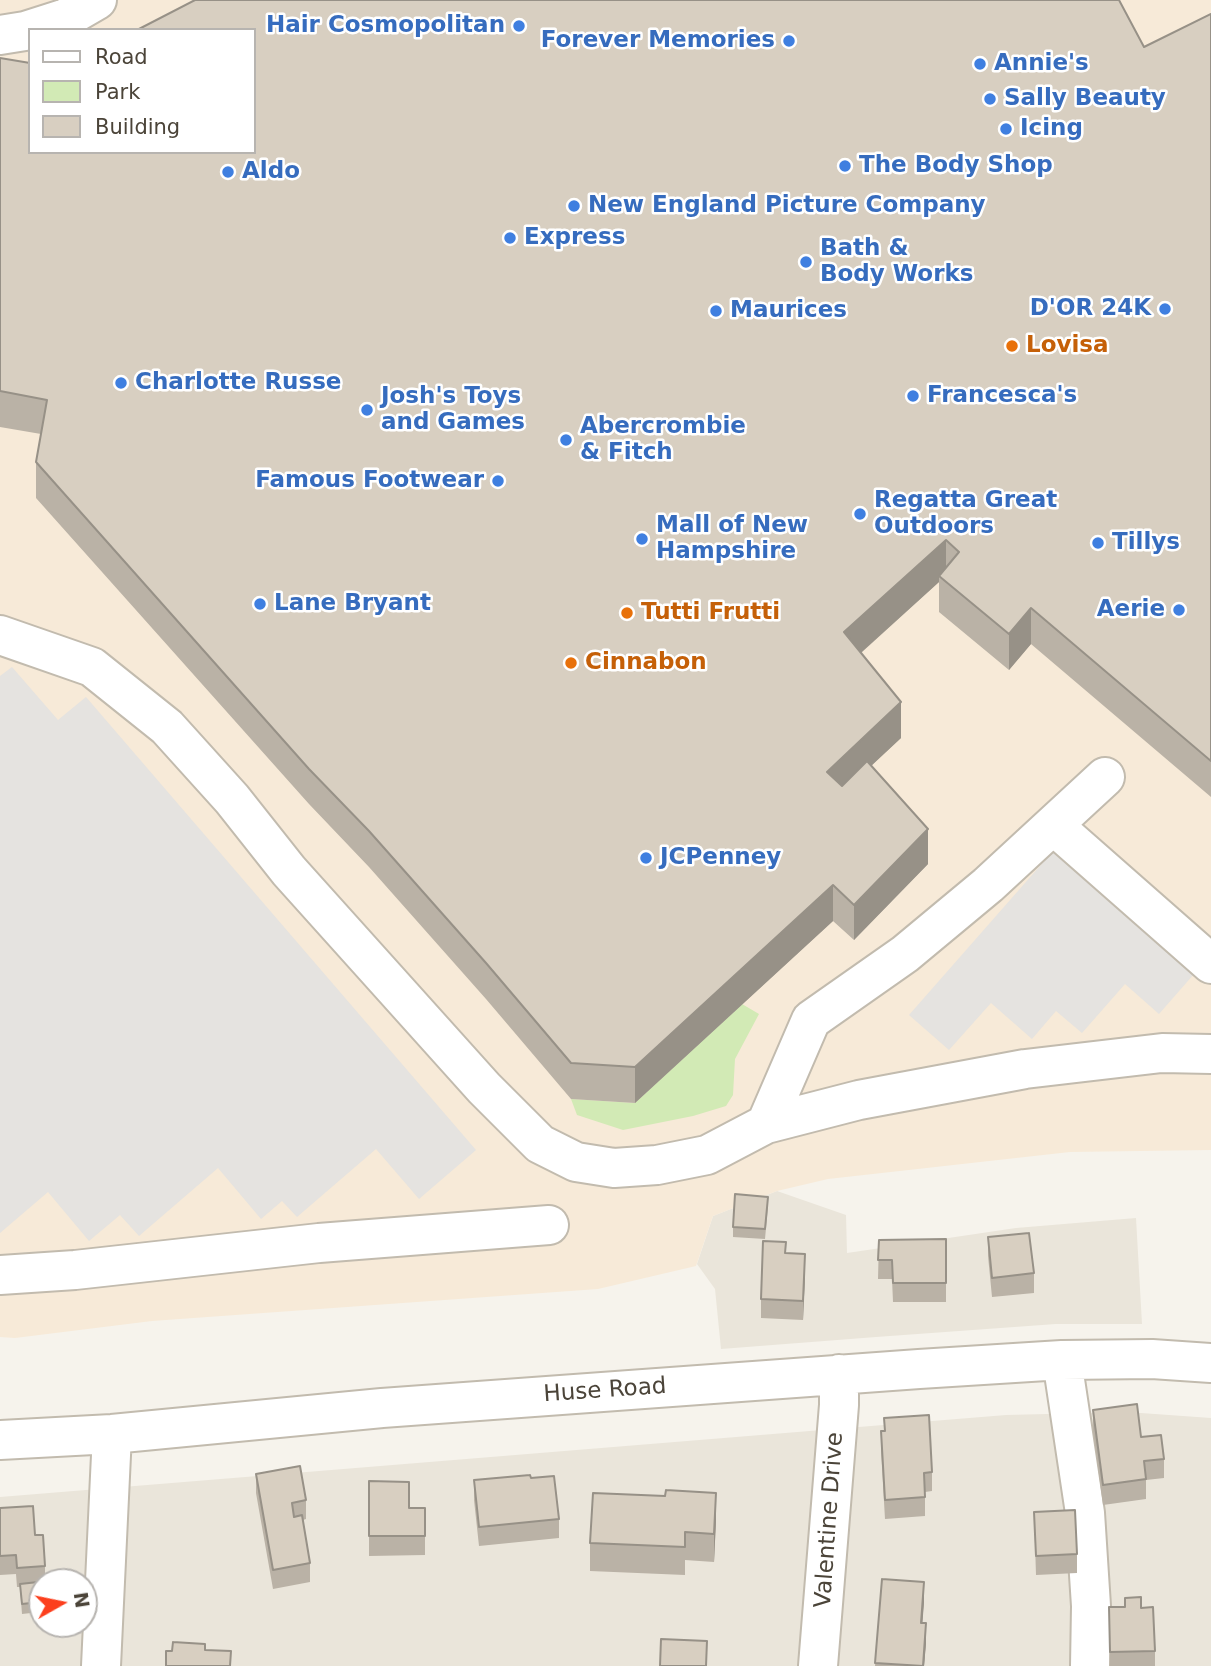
<!DOCTYPE html>
<html>
<head>
<meta charset="utf-8">
<style>
	body { margin:0 }
	#map { position:relative; width:1211px; height:1666px; overflow:hidden; background:#f6f3ec; font-family:"DejaVu Sans",sans-serif }
	canvas { display:block }
	.legend { position:absolute; left:28px; top:28px; width:228px; height:126px; box-sizing:border-box; background:#fff; border:2px solid #b7b4b0; margin:0; padding:9px 12px; list-style:none; font-size:21px; color:#4b4439 }
	.legend li { display:flex; align-items:center; gap:14px; height:35px }
	.legend b { width:35px; border:2px solid #b7b4b0 }
	.north { position:absolute; left:28px; top:1568px; width:70px; height:70px; box-sizing:border-box; background:#fff; border:2px solid #b7b4b0; border-radius:50%; rotate:81deg; font-size:19px; font-weight:700; line-height:28px; text-align:center; color:#4b4439 }
	.north::after { content:''; display:block; margin:auto; width:24px; height:32px; background:#fc3f1d; clip-path:polygon(50% 0,100% 100%,50% 72%,0 100%) }
</style>
</head>
<body>
<div id="map">
<canvas width="1211" height="1666"></canvas>
<ul class="legend">
<li><b style="height:9px;background:#fff"></b>Road</li>
<li><b style="height:19px;background:#d2eab5"></b>Park</li>
<li><b style="height:19px;background:#d8cfc1"></b>Building</li>
</ul>
<div class="north">N</div>
</div>
<script>
const context = document.querySelector('canvas').getContext('2d');
context.lineJoin = 'round';
function paint(path, color) { context.fillStyle = color; context.fill(path, 'evenodd'); }
const shape = rows => new Path2D(rows.map(r => 'M' + r).join(''));
function trace(path, color, width, dash) { context.strokeStyle = color; context.lineWidth = width; context.lineCap = dash ? 'butt' : 'round'; context.setLineDash(dash || []); context.stroke(path); }
function drawText(font, color, halo, rows, align = 'center') {
  context.font = font + ' "DejaVu Sans",sans-serif'; context.lineWidth = 5; context.setLineDash([]); context.textBaseline = 'middle'; context.strokeStyle = halo; context.fillStyle = color; for (const [text, x, y, turn = 0] of rows) {
    context.save(); context.translate(x, y); context.rotate((+turn || 0) * Math.PI / 180); context.textAlign = isNaN(turn) ? turn : align; if (halo) context.strokeText(text, 0, 0); context.fillText(text, 0, 0); context.restore();
  }
}
paint(shape([
	[777,1191,846,1215,847,1253,1016,1228,1136,1218,1142,1324,1056,1324,876,1337,721,1349,715,1289,697,1264,713,1216],
	[1127,1412,1211,1418,1211,1666,0,1666,0,1497,1006,1415],
	[42,1582,84,1582,84,1624,42,1624]
]), '#eae5da');
paint(shape([
	[0,0,1211,0,1211,1150,1070,1152,828,1179,777,1191,713,1216,696,1266,598,1289,152,1321,15,1338,0,1337],
	[30,30,254,30,254,152,30,152]
]), '#f7ead8');
paint(shape([
	[742,1004,759,1014,735,1059,733,1095,726,1106,693,1116,623,1130,577,1115,571,1099,635,1103]
]), '#d2eab5');
paint(shape([
	[12,667,58,720,86,697,476,1150,419,1199,376,1149,297,1217,282,1201,261,1219,218,1168,139,1236,120,1215,89,1241,48,1192,0,1233,0,676],
	[1054,850,1194,974,1159,1014,1125,984,1082,1033,1056,1011,1032,1039,991,1003,949,1050,909,1015]
]), '#e5e3e0');
const minor = shape([
	[0,35,25,31,66,18,97,0],
	[0,635,92,667,167,727,232,799,289,871,484,1088,540,1144,576,1162,614,1168,657,1165,707,1155,766,1124,859,1100,1025,1069,1162,1053,1211,1054],
	[1053,825,1105,777],
	[766,1124,811,1020,905,954,988,885,1053,825,1211,964],
	[0,1275,75,1270,319,1243,549,1225],
	[1062,1360,1085,1513,1091,1606,1090,1666],
	[0,1440,112,1434,382,1408,919,1369,1062,1360,1152,1359,1211,1363],
	[101,1666,112,1434],
	[818,1666,839,1405,839,1374]
]);
trace(minor, '#c2bbae', 42);
trace(minor, '#fff', 38);
paint(shape([
	[1211,14,1211,797,1031,644,1009,670,939,612,939,582,861,653,901,738,871,766,928,864,854,940,833,921,635,1103,571,1099,486,999,369,867,309,804,36,498,36,462,41,434,0,427,0,58,30,152,1144,47],
	[768,1206,765,1239,733,1237,733,1227],
	[988,1237,1034,1273,1034,1293,992,1297,988,1256],
	[946,1239,946,1302,893,1302,892,1279,878,1279,879,1240],
	[786,1253,805,1273,803,1320,761,1318,761,1299],
	[1093,1410,1141,1437,1164,1459,1164,1478,1146,1480,1146,1499,1103,1505,1093,1430],
	[884,1418,932,1472,932,1491,925,1492,925,1516,885,1519,881,1450,881,1431,884,1431],
	[256,1474,306,1500,306,1519,303,1520,310,1563,310,1582,273,1589,256,1493],
	[531,1478,559,1519,559,1538,479,1546,474,1500,474,1480],
	[369,1481,409,1508,425,1508,425,1555,369,1556],
	[0,1508,35,1535,45,1566,45,1582,42,1582,42,1585,38,1586,40,1612,22,1614,20,1587,17,1587,16,1574,0,1575],
	[1034,1512,1077,1554,1077,1573,1036,1575],
	[716,1520,714,1562,685,1560,685,1575,590,1571,590,1543],
	[882,1579,924,1602,922,1623,926,1643,924,1666,875,1666],
	[1109,1607,1141,1608,1155,1651,1155,1666,1110,1666]
]), '#bab2a6');
paint(shape([
	[946,540,946,576,939,576,939,582,844,668,844,632],
	[1031,608,1031,644,1009,670,1009,634],
	[901,702,901,738,827,807,827,772],
	[928,829,928,864,854,940,854,905],
	[833,885,833,921,635,1103,635,1067],
	[805,1254,805,1273,803,1320,803,1301],
	[716,1493,716,1520,714,1562,714,1534],
	[924,1582,924,1602,921,1642,921,1623],
	[926,1623,926,1643,924,1666,923,1666]
]), '#979187');
const building = shape([
	[195,0,1119,0,1144,47,1211,14,1211,761,1031,608,1009,634,939,576,959,552,946,540,844,632,901,702,827,772,842,786,867,761,928,829,854,905,833,885,635,1067,571,1063,486,963,369,831,309,769,36,462,47,400,0,391,0,58,30,63,30,152,254,152,254,30,137,30,195,0],
	[735,1194,768,1197,765,1229,733,1227,735,1194],
	[1029,1233,1034,1273,992,1278,988,1237,1029,1233],
	[946,1239,946,1283,893,1283,892,1260,878,1260,879,1240,946,1239],
	[763,1241,786,1242,785,1253,805,1254,803,1301,761,1299,763,1241],
	[1137,1404,1141,1437,1161,1435,1164,1459,1144,1461,1146,1479,1103,1485,1093,1410,1137,1404],
	[929,1415,932,1472,924,1473,925,1497,885,1500,881,1431,885,1431,884,1418,929,1415],
	[300,1466,306,1500,292,1503,294,1517,302,1515,310,1563,273,1570,256,1474,300,1466],
	[530,1475,531,1478,554,1476,559,1519,479,1527,474,1480,530,1475],
	[369,1481,409,1482,409,1508,425,1508,425,1536,369,1536,369,1481],
	[666,1490,716,1493,714,1534,685,1532,685,1547,590,1543,593,1493,665,1496,666,1490],
	[33,1506,35,1535,43,1535,45,1566,17,1568,16,1555,0,1556,0,1508,33,1506],
	[1075,1510,1077,1554,1036,1556,1034,1512,1075,1510],
	[882,1579,924,1582,921,1623,926,1623,923,1666,875,1663,882,1579],
	[38,1582,40,1602,22,1604,20,1584,38,1582],
	[1141,1597,1141,1608,1153,1607,1155,1651,1110,1652,1109,1607,1125,1607,1125,1598,1141,1597],
	[661,1639,707,1641,706,1666,660,1666,661,1639],
	[173,1642,205,1644,205,1650,231,1651,230,1666,166,1666,166,1651,172,1651,173,1642]
]);
paint(building, '#d8cfc1');
trace(building, '#979187', 2);
for (const [x, y, r, color] of [
	[519,26,7,"#3f7fe0"],
	[789,41,7,"#3f7fe0"],
	[980,64,7,"#3f7fe0"],
	[990,99,7,"#3f7fe0"],
	[1006,129,7,"#3f7fe0"],
	[845,166,7,"#3f7fe0"],
	[228,172,7,"#3f7fe0"],
	[574,206,7,"#3f7fe0"],
	[510,238,7,"#3f7fe0"],
	[806,262,7,"#3f7fe0"],
	[1165,309,7,"#3f7fe0"],
	[716,311,7,"#3f7fe0"],
	[1012,346,7,"#e8710a"],
	[121,383,7,"#3f7fe0"],
	[913,396,7,"#3f7fe0"],
	[367,410,7,"#3f7fe0"],
	[566,440,7,"#3f7fe0"],
	[498,481,7,"#3f7fe0"],
	[860,514,7,"#3f7fe0"],
	[642,539,7,"#3f7fe0"],
	[1098,543,7,"#3f7fe0"],
	[260,604,7,"#3f7fe0"],
	[1179,610,7,"#3f7fe0"],
	[627,613,7,"#e8710a"],
	[571,663,7,"#e8710a"],
	[646,858,7,"#3f7fe0"]
]) { const dot = new Path2D(); dot.arc(x, y, r, 0, 2 * Math.PI); context.fillStyle = color; context.fill(dot); trace(dot, '#fff', 2.5); }
drawText('bold 23px', '#366cbe', '#fff', [
	["Hair Cosmopolitan",505,26,"right"],
	["Forever Memories",775,41,"right"],
	["Annie's",994,64],
	["Sally Beauty",1004,99],
	["Icing",1020,129],
	["The Body Shop",859,166],
	["Aldo",242,172],
	["New England Picture Company",588,206],
	["Express",524,238],
	["Bath &",820,249],
	["Body Works",820,275],
	["D'OR 24K",1151,309,"right"],
	["Maurices",730,311],
	["Charlotte Russe",135,383],
	["Francesca's",927,396],
	["Josh's Toys",381,397],
	["and Games",381,423],
	["Abercrombie",580,427],
	["& Fitch",580,453],
	["Famous Footwear",484,481,"right"],
	["Regatta Great",874,501],
	["Outdoors",874,527],
	["Mall of New",656,526],
	["Hampshire",656,552],
	["Tillys",1112,543],
	["Lane Bryant",274,604],
	["Aerie",1165,610,"right"],
	["JCPenney",660,858]
], 'left');
drawText('bold 23px', '#c56008', '#fff', [
	["Lovisa",1026,346],
	["Tutti Frutti",641,613],
	["Cinnabon",585,663]
], 'left');
drawText('23px', '#4b4439', '#fff', [
	["Huse Road",605,1391,-4],
	["Valentine Drive",830,1520,-86]
]);
</script>
</body>
</html>
